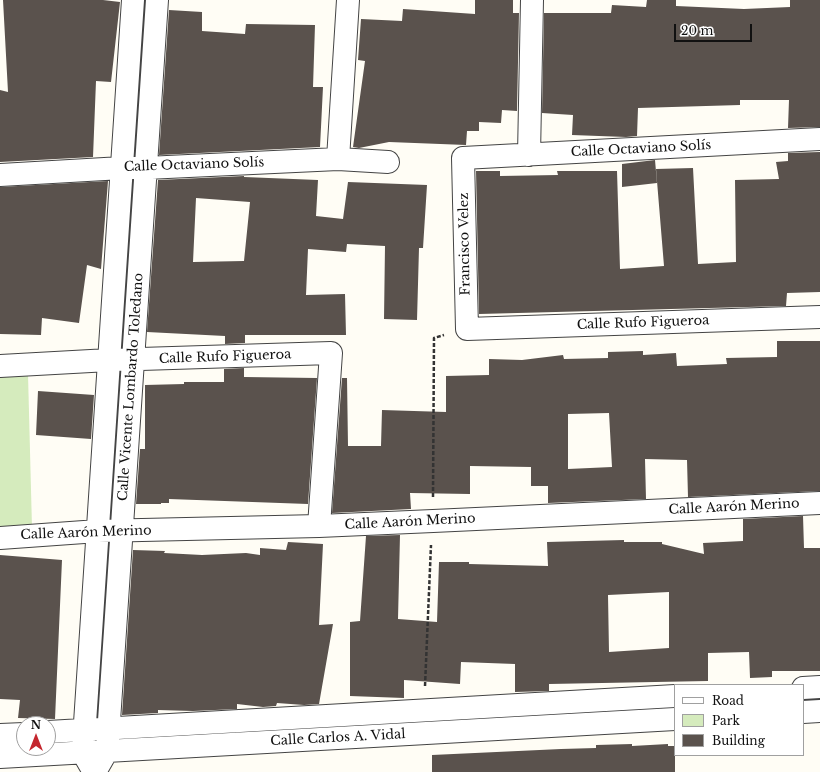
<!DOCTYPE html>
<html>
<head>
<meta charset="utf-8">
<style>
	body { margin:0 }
	#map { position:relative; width:820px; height:772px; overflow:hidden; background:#fffdf5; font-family:"Libre Baskerville",serif }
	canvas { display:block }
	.legend { position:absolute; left:674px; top:684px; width:130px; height:72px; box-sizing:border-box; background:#fff; border:1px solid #a0a0a0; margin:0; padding:5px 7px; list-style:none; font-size:12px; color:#111 }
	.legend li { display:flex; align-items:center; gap:8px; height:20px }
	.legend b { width:20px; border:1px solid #a0a0a0 }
	.north { position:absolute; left:16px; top:716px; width:40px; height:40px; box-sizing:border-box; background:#fff; border:1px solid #a0a0a0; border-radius:50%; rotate:0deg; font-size:11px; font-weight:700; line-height:16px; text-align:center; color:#111 }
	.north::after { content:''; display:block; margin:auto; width:14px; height:18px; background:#c4262e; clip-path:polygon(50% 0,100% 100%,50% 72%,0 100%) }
	.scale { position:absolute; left:674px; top:24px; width:78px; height:18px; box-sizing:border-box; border:2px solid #111; border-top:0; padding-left:5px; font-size:12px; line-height:14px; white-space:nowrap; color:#111; -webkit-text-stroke:3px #fff; paint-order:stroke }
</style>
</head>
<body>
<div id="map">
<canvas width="820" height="772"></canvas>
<ul class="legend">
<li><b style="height:5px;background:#fff"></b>Road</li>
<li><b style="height:11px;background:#d5ebbd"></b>Park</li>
<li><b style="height:11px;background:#5a524d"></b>Building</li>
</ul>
<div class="north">N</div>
<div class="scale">20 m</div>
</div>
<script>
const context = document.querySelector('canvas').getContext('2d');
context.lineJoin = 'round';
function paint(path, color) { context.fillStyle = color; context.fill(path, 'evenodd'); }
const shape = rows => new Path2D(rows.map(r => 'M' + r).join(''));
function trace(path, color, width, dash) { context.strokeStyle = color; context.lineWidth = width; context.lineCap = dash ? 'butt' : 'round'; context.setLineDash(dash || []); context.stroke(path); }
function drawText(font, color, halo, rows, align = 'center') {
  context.font = font + ' "Libre Baskerville",serif'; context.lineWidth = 4; context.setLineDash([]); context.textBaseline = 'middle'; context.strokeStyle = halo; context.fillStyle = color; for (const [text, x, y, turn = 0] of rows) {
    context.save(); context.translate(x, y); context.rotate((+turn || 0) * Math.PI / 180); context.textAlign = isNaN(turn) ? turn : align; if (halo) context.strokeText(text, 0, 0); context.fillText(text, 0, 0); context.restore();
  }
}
paint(shape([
	[28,374,32,528,0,530,0,376]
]), '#d5ebbd');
paint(shape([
	[3,0,103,0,120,2,111,82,96,81,93,157,0,162,0,90,8,92],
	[475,0,513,0,513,13,519,13,517,111,502,110,501,123,479,122,479,131,467,131,466,145,389,142,359,148,353,147,365,61,358,60,361,19,402,21,403,9,475,14],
	[647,0,676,0,676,6,744,9,790,7,790,0,820,0,820,127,788,128,789,100,740,100,740,105,638,108,637,136,626,137,572,135,573,115,542,113,544,13,611,13,612,5,646,7],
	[169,10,202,12,202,31,245,34,246,24,315,25,313,87,323,87,320,147,159,155],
	[820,152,820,292,787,293,786,306,479,314,476,171,500,171,500,176,558,175,557,171,617,171,620,269,664,266,656,169,693,168,698,264,736,262,735,180,779,179,776,162,788,161,788,153],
	[655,160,657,183,622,187,622,164],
	[244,176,244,177,318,180,316,216,343,219,348,182,427,185,423,248,419,248,417,320,384,319,385,246,347,244,346,252,308,249,306,295,345,294,346,335,245,335,245,343,225,344,225,336,147,332,158,180],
	[196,198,250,202,244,261,193,262],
	[108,181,101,269,87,265,79,323,42,318,41,335,0,334,0,187],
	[777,341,820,341,820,491,688,497,687,460,645,459,646,499,548,503,548,486,531,486,531,467,470,466,470,494,410,493,411,509,332,513,342,378,347,378,348,446,381,446,382,410,446,412,446,376,489,375,489,359,522,360,563,355,564,359,608,358,608,352,643,351,643,355,676,353,677,366,727,364,726,358,777,357],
	[609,413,612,467,568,469,568,414],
	[244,368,244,377,317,378,308,504,169,499,169,503,161,503,161,504,136,504,140,449,145,449,145,385,184,384,184,382,224,382,224,369],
	[38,391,94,395,91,439,36,435],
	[803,516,804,548,820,548,820,671,772,671,772,677,750,678,749,652,708,653,708,681,549,684,549,691,515,692,515,664,461,662,460,684,404,680,404,698,350,696,350,622,360,621,366,536,400,535,398,619,437,622,439,562,469,562,469,564,548,566,547,542,624,540,624,542,662,542,662,544,704,554,703,543,743,541,743,519],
	[669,592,669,648,609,652,608,595],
	[288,542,323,544,319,625,333,624,319,704,304,705,277,703,276,706,263,707,237,704,237,709,193,711,158,710,158,713,122,715,133,550,165,551,164,553,202,555,246,553,260,555,260,548,286,550],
	[0,555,62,560,55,719,18,718,20,700,0,699],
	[632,744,632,746,668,744,668,746,675,746,675,772,432,772,432,755,561,749,596,748,596,745]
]), '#5a524d');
const street = shape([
	[820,139,463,158,467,329,820,317],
	[529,155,532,0],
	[338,159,348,0],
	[0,175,122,168,146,168,338,159,388,162],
	[0,366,109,360,331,353,319,526],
	[0,538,98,531,319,526,433,521,820,503],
	[803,688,820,687],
	[803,712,820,711],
	[48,732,675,696],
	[0,735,24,734],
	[0,757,675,719],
	[94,772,83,753,133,0],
	[95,772,107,751,157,0]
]);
trace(street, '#444', 24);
trace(shape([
	[433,497,434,338,444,335],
	[425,686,431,545]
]), '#333', 2.5, [4, 2]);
trace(street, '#fff', 22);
drawText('13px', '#111', '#fff', [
	["Calle Octaviano Solís",641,149,-3],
	["Calle Octaviano Solís",194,165,-2],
	["Francisco Velez",465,244,-91],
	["Calle Rufo Figueroa",643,323,-2],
	["Calle Rufo Figueroa",225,357,-2],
	["Calle Vicente Lombardo Toledano",131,387,-86],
	["Calle Aarón Merino",734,507,-3],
	["Calle Aarón Merino",410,522,-3],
	["Calle Aarón Merino",86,533,-2],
	["Calle Carlos A. Vidal",338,738,-3]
]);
</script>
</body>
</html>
